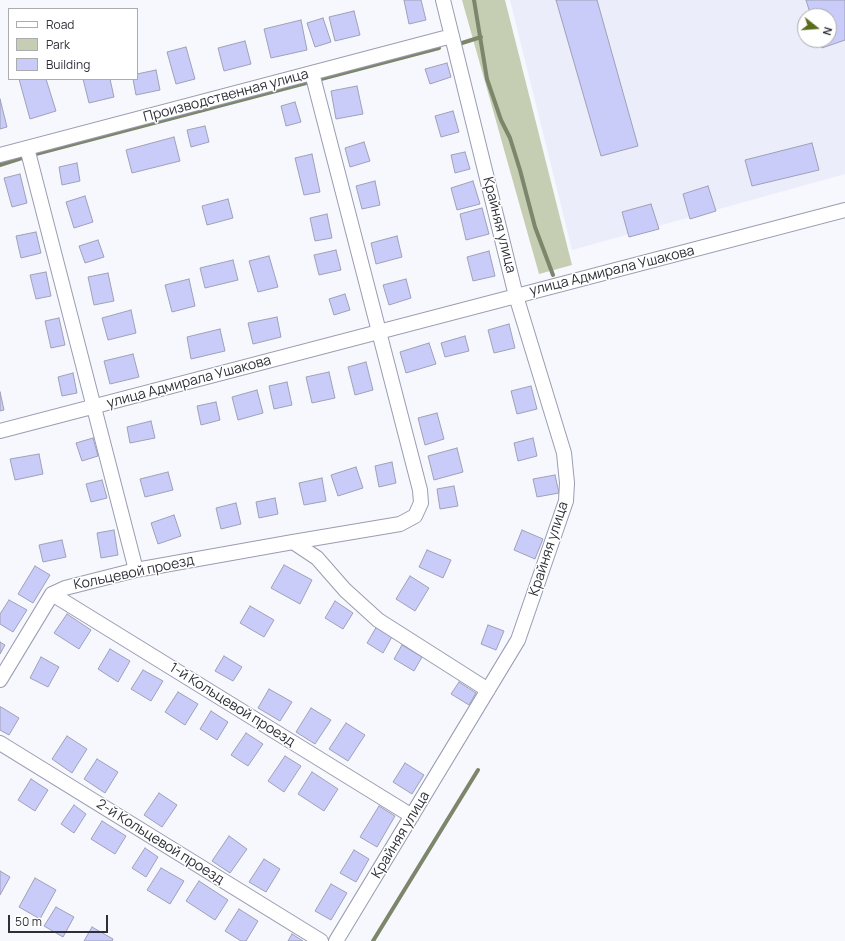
<!DOCTYPE html>
<html>
<head>
<meta charset="utf-8">
<style>
	body { margin:0 }
	#map { position:relative; width:845px; height:941px; overflow:hidden; background:#f7f8fd; font-family:Manrope,sans-serif }
	canvas { display:block }
	.legend { position:absolute; left:8px; top:8px; width:130px; height:72px; box-sizing:border-box; background:#fff; border:1px solid #acacb0; margin:0; padding:5px 7px; list-style:none; font-size:12px; color:#2f2f39 }
	.legend li { display:flex; align-items:center; gap:8px; height:20px }
	.legend b { width:20px; border:1px solid #acacb0 }
	.north { position:absolute; left:797px; top:8px; width:40px; height:40px; box-sizing:border-box; background:#fff; border:1px solid #acacb0; border-radius:50%; rotate:107deg; font-size:11px; font-weight:700; line-height:16px; text-align:center; color:#2f2f39 }
	.north::after { content:''; display:block; margin:auto; width:14px; height:18px; background:#596d1c; clip-path:polygon(50% 0,100% 100%,50% 72%,0 100%) }
	.scale { position:absolute; left:8px; top:915px; width:100px; height:18px; box-sizing:border-box; border:2px solid #2f2f39; border-top:0; padding-left:5px; font-size:12px; line-height:14px; white-space:nowrap; color:#2f2f39; -webkit-text-stroke:3px #fff; paint-order:stroke }
</style>
</head>
<body>
<div id="map">
<canvas width="845" height="941"></canvas>
<ul class="legend">
<li><b style="height:5px;background:#fff"></b>Road</li>
<li><b style="height:11px;background:#c5ceb2"></b>Park</li>
<li><b style="height:11px;background:#c9cbf9"></b>Building</li>
</ul>
<div class="north">N</div>
<div class="scale">50 m</div>
</div>
<script>
const context = document.querySelector('canvas').getContext('2d');
context.lineJoin = 'round';
function paint(path, color) { context.fillStyle = color; context.fill(path, 'evenodd'); }
const shape = rows => new Path2D(rows.map(r => 'M' + r).join(''));
function trace(path, color, width, dash) { context.strokeStyle = color; context.lineWidth = width; context.lineCap = dash ? 'butt' : 'round'; context.setLineDash(dash || []); context.stroke(path); }
function drawText(font, color, halo, rows, align = 'center') {
  context.font = font + ' Manrope,sans-serif'; context.lineWidth = 3; context.setLineDash([]); context.textBaseline = 'middle'; context.strokeStyle = halo; context.fillStyle = color; for (const [text, x, y, turn = 0] of rows) {
    context.save(); context.translate(x, y); context.rotate((+turn || 0) * Math.PI / 180); context.textAlign = isNaN(turn) ? turn : align; if (halo) context.strokeText(text, 0, 0); context.fillText(text, 0, 0); context.restore();
  }
}
paint(shape([
	[510,0,845,0,845,174,572,250],
	[805,16,829,16,829,40,805,40]
]), '#ecedfa');
paint(shape([
	[462,0,505,0,572,265,539,274]
]), '#c5ceb2');
trace(shape([
	[474,0,487,79,501,120,510,138,520,170,535,227,553,275],
	[462,43,481,37],
	[321,79,439,48],
	[32,155,306,83],
	[0,165,25,157],
	[373,941,478,770]
]), '#7c866b', 4);
const building = shape([
	[404,0,421,0,426,20,409,24,404,0],
	[556,0,597,0,638,146,601,156,556,0],
	[806,0,845,0,845,40,822,48,819,40,829,40,829,16,811,16,806,0],
	[354,11,360,35,335,41,329,17,354,11],
	[323,18,331,42,315,47,307,23,323,18],
	[301,20,307,50,271,58,264,29,301,20],
	[245,41,251,64,224,71,218,48,245,41],
	[186,47,195,79,176,84,167,52,186,47],
	[447,63,451,77,430,84,425,69,447,63],
	[156,70,160,90,136,95,133,79,137,79,137,74,156,70],
	[19,79,46,79,56,111,30,119,19,79],
	[83,79,110,79,114,97,89,103,83,79],
	[357,86,363,114,336,119,331,91,357,86],
	[0,99,7,127,0,129,0,99],
	[295,102,301,122,286,126,281,106,295,102],
	[453,111,459,132,441,137,435,116,453,111],
	[205,126,209,142,191,147,187,130,205,126],
	[174,137,180,161,132,173,126,150,174,137],
	[364,142,370,161,350,167,345,148,364,142],
	[812,143,819,170,752,186,745,160,812,143],
	[465,152,470,169,455,173,451,155,465,152],
	[312,154,320,192,304,195,295,158,312,154],
	[77,163,80,181,62,185,59,167,77,163],
	[20,174,27,203,12,207,4,178,20,174],
	[375,181,380,205,362,209,356,186,375,181],
	[473,181,480,204,457,210,451,188,473,181],
	[708,186,716,211,690,219,683,194,708,186],
	[85,196,93,222,74,228,66,202,85,196],
	[228,199,233,218,207,225,202,206,228,199],
	[651,204,659,229,629,237,622,212,651,204],
	[482,208,489,234,466,240,460,214,482,208],
	[327,214,332,238,315,241,310,218,327,214],
	[36,232,41,253,21,258,16,236,36,232],
	[397,236,402,257,376,264,371,243,397,236],
	[98,240,104,257,85,263,79,246,98,240],
	[336,250,341,270,319,275,314,255,336,250],
	[489,251,495,276,473,281,467,257,489,251],
	[269,256,278,287,258,292,249,261,269,256],
	[233,260,238,280,205,288,200,268,233,260],
	[46,272,51,296,36,299,30,275,46,272],
	[108,273,114,301,94,305,88,277,108,273],
	[189,279,195,306,172,312,165,285,189,279],
	[406,279,411,298,389,305,383,285,406,279],
	[345,294,350,310,334,315,329,299,345,294],
	[131,310,136,333,108,340,102,318,131,310],
	[277,317,281,337,253,344,248,323,277,317],
	[59,318,65,345,51,348,45,321,59,318],
	[509,324,515,348,494,353,488,330,509,324],
	[220,329,225,351,191,359,187,337,220,329],
	[465,336,469,351,445,357,441,343,465,336],
	[429,343,436,364,406,373,400,352,429,343],
	[133,354,139,377,110,384,104,361,133,354],
	[366,362,373,390,355,395,348,367,366,362],
	[329,372,335,398,312,403,306,377,329,372],
	[73,373,77,393,62,396,58,377,73,373],
	[287,382,292,405,274,409,269,386,287,382],
	[531,386,537,409,517,414,511,391,531,386],
	[257,390,263,413,238,420,232,397,257,390],
	[0,392,4,410,0,411,0,392],
	[216,402,220,420,201,425,197,406,216,402],
	[437,413,444,439,425,445,418,418,437,413],
	[151,421,155,438,130,443,127,427,151,421],
	[93,438,98,456,82,461,76,443,93,438],
	[533,438,537,456,518,461,514,443,533,438],
	[457,448,463,472,434,480,428,456,457,448],
	[39,454,43,474,15,480,10,459,39,454],
	[392,462,396,483,379,487,375,466,392,462],
	[356,467,363,488,338,496,331,475,356,467],
	[168,472,173,490,145,497,140,479,168,472],
	[555,475,559,493,537,497,533,479,555,475],
	[322,478,326,501,304,505,299,483,322,478],
	[102,480,107,498,91,502,86,484,102,480],
	[454,486,458,506,440,509,437,489,454,486],
	[275,498,278,514,259,518,256,502,275,498],
	[236,503,241,524,221,529,216,508,236,503],
	[174,515,181,536,158,544,151,523,174,515],
	[114,530,118,555,101,558,97,533,114,530],
	[522,530,543,539,535,559,514,550,522,530],
	[62,540,66,557,43,562,39,545,62,540],
	[427,550,451,560,443,578,419,567,427,550],
	[284,565,312,580,300,604,271,588,284,565],
	[35,566,50,575,33,603,18,594,35,566],
	[410,576,429,588,415,611,396,599,410,576],
	[9,600,27,610,13,632,0,624,0,614,9,600],
	[335,601,353,613,343,629,325,618,335,601],
	[250,606,274,620,264,637,240,623,250,606],
	[67,614,91,630,79,649,54,633,67,614],
	[488,625,504,631,496,650,481,644,488,625],
	[377,626,393,635,383,653,367,643,377,626],
	[0,642,5,645,0,654,0,642],
	[402,645,422,657,414,671,394,659,402,645],
	[110,649,130,661,118,682,98,669,110,649],
	[224,656,242,667,233,681,215,671,224,656],
	[41,657,59,667,48,687,30,678,41,657],
	[143,670,163,681,151,701,131,689,143,670],
	[459,682,476,693,469,705,451,694,459,682],
	[269,689,292,702,280,721,258,708,269,689],
	[178,692,198,704,185,725,165,712,178,692],
	[0,707,1,707,19,718,9,735,0,730,0,707],
	[311,708,331,720,315,744,296,732,311,708],
	[211,711,228,722,217,740,200,729,211,711],
	[346,723,365,735,348,761,329,749,346,723],
	[246,733,263,744,248,766,231,755,246,733],
	[67,736,87,749,72,773,52,759,67,736],
	[285,756,301,766,284,792,268,781,285,756],
	[97,759,118,772,105,793,84,779,97,759],
	[405,763,424,775,412,794,393,782,405,763],
	[312,772,338,789,324,811,298,794,312,772],
	[31,779,48,790,35,811,18,800,31,779],
	[159,793,177,805,162,827,144,815,159,793],
	[74,805,86,814,74,833,61,824,74,805],
	[379,806,395,816,377,847,360,837,379,806],
	[102,821,126,836,115,854,91,839,102,821],
	[229,836,247,849,230,873,212,861,229,836],
	[145,848,158,857,146,877,132,868,145,848],
	[354,850,369,859,356,882,340,873,354,850],
	[264,859,280,869,266,892,249,882,264,859],
	[161,868,184,881,170,904,147,890,161,868],
	[0,871,10,877,0,895,0,871],
	[35,878,56,890,40,919,19,907,35,878],
	[199,881,228,900,215,920,186,901,199,881],
	[331,884,347,893,331,920,315,911,331,884],
	[56,907,74,917,63,937,44,926,56,907],
	[239,909,258,921,246,941,241,941,225,931,239,909],
	[92,927,113,939,112,941,84,941,92,927],
	[292,934,303,941,288,941,292,934]
]);
paint(building, '#c9cbf9');
trace(building, '#9fa1b8', 1);
const street = shape([
	[27,148,136,570],
	[0,155,452,36],
	[0,431,845,210],
	[293,542,400,524,415,516,421,503,420,490,312,73],
	[52,594,412,816],
	[0,680,52,594,65,588,136,570,293,542,317,558,345,590,378,620,488,690],
	[0,743,321,941],
	[336,941,518,640,566,501,567,483,564,453,516,296,443,0]
]);
trace(street, '#9a9cb2', 16);
trace(street, '#fff', 14);
drawText('14px', '#2f2f39', '#fff', [
	["Производственная улица",226,96,-15],
	["Крайняя улица",499,225,76],
	["улица Адмирала Ушакова",612,271,-14],
	["улица Адмирала Ушакова",189,382,-15],
	["Крайняя улица",549,549,-72],
	["Кольцевой проезд",134,573,-12],
	["1-й Кольцевой проезд",232,705,32],
	["Крайняя улица",401,835,-59],
	["2-й Кольцевой проезд",160,842,32]
]);
</script>
</body>
</html>
